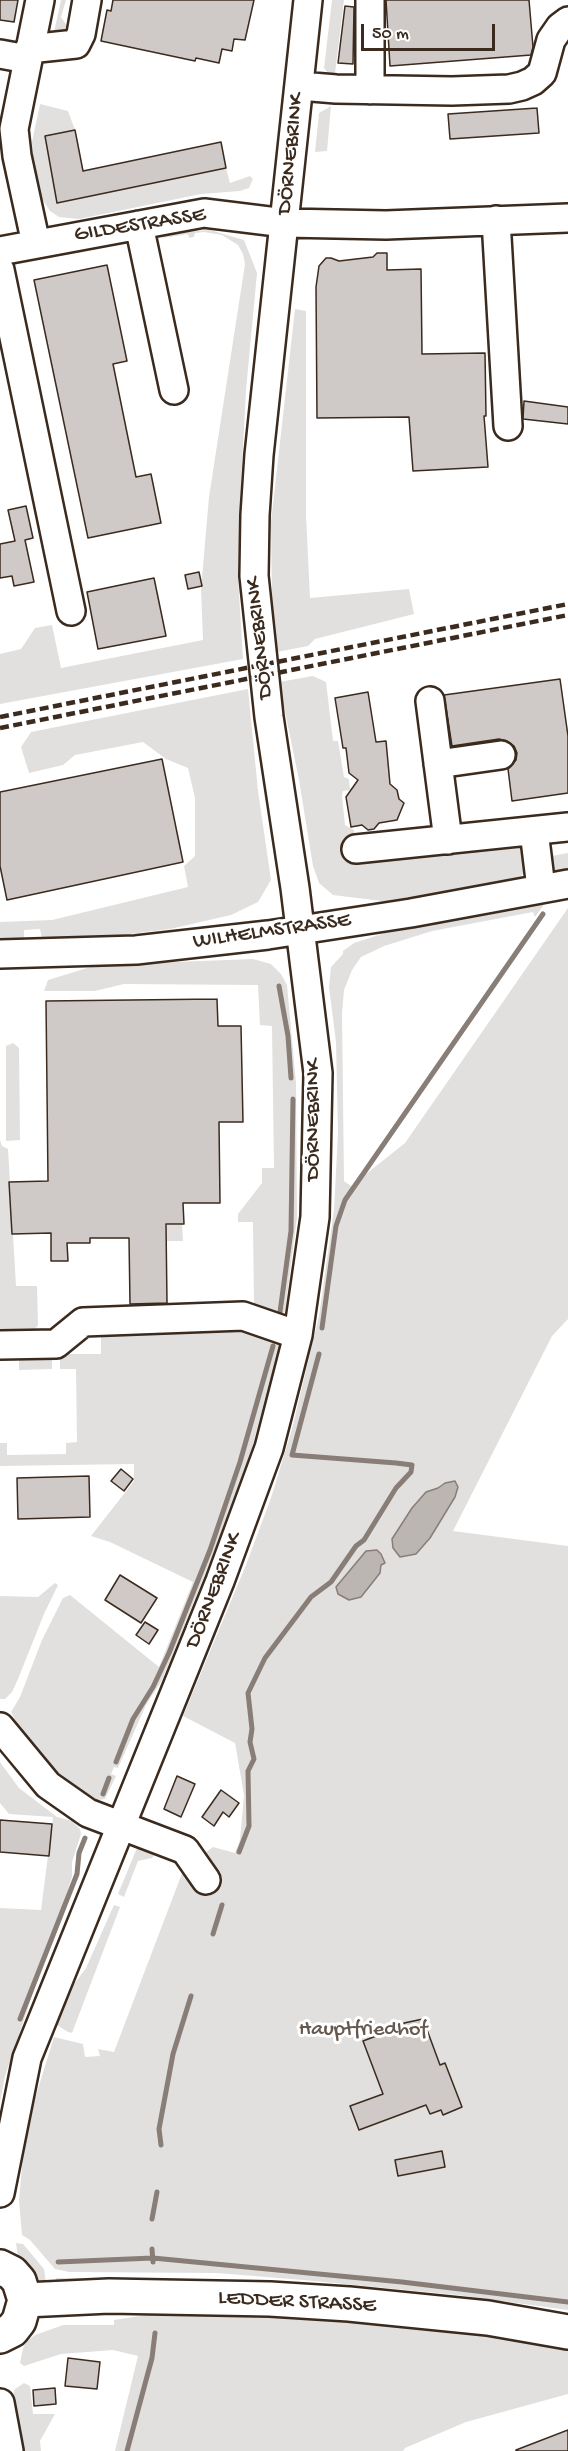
<!DOCTYPE html>
<html>
<head>
<meta charset="utf-8">
<style>
	body { margin:0 }
	#map { position:relative; width:568px; height:2451px; overflow:hidden; background:#fff; font-family:"Gochi Hand",sans-serif }
	canvas { display:block }
	.scale { position:absolute; left:361px; top:24px; width:134px; height:27px; box-sizing:border-box; border:3px solid #3b2a1e; border-top:0; padding-left:8px; font-size:18px; line-height:21px; white-space:nowrap; color:#3b2a1e; -webkit-text-stroke:4px #fff; paint-order:stroke }
</style>
</head>
<body>
<div id="map">
<canvas width="568" height="2451"></canvas>
<div class="scale">50 m</div>
</div>
<script>
const context = document.querySelector('canvas').getContext('2d');
context.lineJoin = 'round';
function paint(path, color) { context.fillStyle = color; context.fill(path, 'evenodd'); }
const shape = rows => new Path2D(rows.map(r => 'M' + r).join(''));
function trace(path, color, width, dash) { context.strokeStyle = color; context.lineWidth = width; context.lineCap = dash ? 'butt' : 'round'; context.setLineDash(dash || []); context.stroke(path); }
function drawText(font, color, halo, rows, align = 'center') {
  context.font = font + ' "Gochi Hand",sans-serif'; context.lineWidth = 6; context.setLineDash([]); context.textBaseline = 'middle'; context.strokeStyle = halo; context.fillStyle = color; for (const [text, x, y, turn = 0] of rows) {
    context.save(); context.translate(x, y); context.rotate((+turn || 0) * Math.PI / 180); context.textAlign = isNaN(turn) ? turn : align; if (halo) context.strokeText(text, 0, 0); context.fillText(text, 0, 0); context.restore();
  }
}
paint(shape([
	[61,0,66,0,61,17,72,33,72,36,54,32],
	[332,0,344,0,334,81,324,68],
	[40,104,68,111,75,130,45,136,57,203,226,168,230,183,250,176,253,179,249,188,240,191,201,194,79,219,59,217,50,211,41,197,33,161,32,142],
	[331,106,327,151,315,152,319,113],
	[210,230,244,240,257,273,246,390,240,505,238,577,243,659,0,704,0,654,21,649,35,628,52,625,61,668,203,640,201,589,209,497,245,264,243,254,238,245,222,235,204,232,195,233,194,237,189,238,188,234,162,238,166,233],
	[295,309,306,311,306,515,310,598,409,589,414,614,315,639,308,646,277,652,272,602,271,522],
	[313,676,326,682,333,741,338,741,344,777,349,779,350,790,343,791,342,796,345,825,354,830,355,839,346,840,349,858,518,845,523,854,526,870,517,881,398,903,333,895,319,883,313,866,299,780,279,682],
	[248,689,258,791,271,880,258,902,231,915,170,929,97,938,42,938,40,929,24,930,24,938,0,939,0,922,52,920,188,887,184,866,195,856,195,798,188,768,166,759,143,742,75,755,63,765,29,773,21,747,31,732],
	[568,853,568,872,552,874,546,857],
	[542,896,543,906,535,917,533,912,432,931,384,946,361,957,352,970,344,990,342,1014,344,1181,351,1186,405,1143,568,908,568,1319,552,1336,453,1531,568,1546,568,2310,457,2295,303,2280,217,2273,69,2272,55,2269,30,2240,22,2235,19,2201,23,2155,34,2102,54,2037,83,2044,85,2057,100,2056,98,2049,114,2052,184,1868,213,1847,235,1853,240,1840,244,1795,235,1743,183,1716,246,1565,271,1498,292,1429,319,1316,334,1210,338,1133,336,1042,329,987,331,967,343,954,343,951,354,943,419,922],
	[253,959,271,964,281,974,287,985,296,1083,297,1217,285,1312,275,1316,254,1305,253,1222,238,1222,238,1214,262,1183,262,1168,274,1168,272,1026,260,1025,258,985,124,984,95,991,44,991,48,980,97,965],
	[13,1043,19,1048,20,1140,6,1141,6,1046],
	[0,1140,2,1146,8,1149,16,1286,37,1286,38,1325,33,1332,0,1332],
	[167,1225,182,1225,183,1241,167,1241],
	[243,1326,270,1337,280,1345,250,1455,235,1499,171,1659,162,1680,146,1705,118,1768,114,1767,111,1774,116,1776,105,1799,98,1800,78,1791,52,1772,25,1739,11,1712,20,1697,42,1640,63,1598,70,1595,159,1667,193,1582,110,1542,91,1536,134,1481,134,1464,0,1466,0,1443,7,1443,7,1455,66,1454,66,1443,77,1442,76,1369,60,1369,60,1354,101,1354,101,1333],
	[19,1354,52,1354,52,1369,19,1370],
	[55,1583,58,1585,44,1614,18,1679,12,1692,5,1699,0,1699,0,1596,38,1597],
	[0,1762,19,1788,57,1817,72,1821,80,1829,81,1834,72,1862,72,1877,5,2076,0,2102,0,1908,41,1910,53,1817,9,1814,0,1803],
	[143,1846,156,1853,152,1858,138,1861,124,1897,118,1894,137,1848],
	[114,1905,120,1907,72,2033,68,2032,57,2025,72,1987,86,1968],
	[16,2243,23,2244,44,2269,46,2282,34,2278,18,2258],
	[56,2278,217,2280,260,2282,55,2283],
	[262,2312,486,2329,494,2336,502,2338,568,2341,568,2394,466,2422,405,2448,403,2451,115,2451,138,2356,113,2350,61,2354,24,2366,20,2363,23,2348,27,2341,35,2335,63,2325,114,2325,114,2320,159,2313],
	[24,2383,30,2386,33,2414,55,2414,40,2441,41,2451,18,2451,13,2395,15,2389]
]), '#e2e0de');
const water = shape([
	[455,1481,458,1487,455,1497,430,1538,416,1554,400,1557,393,1548,392,1539,412,1508,426,1492,438,1488,445,1483,455,1481],
	[377,1550,381,1554,385,1563,381,1565,380,1573,361,1597,349,1600,338,1594,336,1587,366,1551,377,1550]
]);
paint(water, '#bcb6b3');
trace(water, '#887e77', 1.5);
trace(shape([
	[279,986,288,1036,291,1078],
	[280,1312,291,1231,293,1099],
	[322,1328,336,1226,345,1200,543,914],
	[116,1762,133,1719,153,1687,169,1653,210,1550,240,1462,273,1346],
	[103,1794,109,1778],
	[239,1852,249,1826,248,1771,254,1759,250,1742,252,1729,248,1693,265,1658,311,1597,331,1582,356,1546,364,1540,396,1488,411,1472,412,1465,396,1463,292,1455,319,1354],
	[213,1934,222,1905],
	[20,2019,77,1874,79,1853,85,1838],
	[161,2145,159,2129,173,2054,191,1996],
	[152,2219,157,2192],
	[152,2249,153,2262],
	[58,2262,153,2258,402,2282,568,2302],
	[127,2451,152,2358,155,2333]
]), '#887e77', 5);
const building = shape([
	[0,0,18,0,14,22,0,20,0,0],
	[113,0,254,0,245,40,234,39,232,51,222,49,219,63,196,58,195,61,101,41,107,10,111,11,113,0],
	[386,0,529,0,533,47,531,55,390,66,386,0],
	[345,6,354,7,353,64,338,63,345,6],
	[537,108,539,133,450,139,448,114,537,108],
	[75,130,83,171,221,142,226,168,57,203,45,136,75,130],
	[377,253,387,253,387,270,421,269,422,354,485,353,486,416,484,416,488,467,413,471,409,417,317,418,316,287,319,266,326,258,331,258,339,261,373,257,377,253],
	[107,265,127,361,113,364,136,477,151,474,161,523,88,538,34,280,107,265],
	[524,401,568,407,568,424,523,419,524,401],
	[26,506,33,538,25,540,34,582,14,586,12,576,0,578,0,544,15,541,8,510,26,506],
	[199,572,202,586,188,589,185,575,199,572],
	[154,578,166,636,98,649,87,592,154,578],
	[560,679,568,736,568,793,512,801,508,769,516,760,517,753,514,746,507,741,499,739,452,746,444,695,560,679],
	[368,692,376,742,386,741,390,784,397,790,399,799,404,803,397,820,379,823,374,829,368,830,362,825,351,827,346,797,358,780,349,773,346,748,343,748,335,698,368,692],
	[162,759,183,862,7,900,0,866,0,792,162,759],
	[217,999,218,1026,241,1026,243,1122,219,1122,220,1203,183,1203,184,1224,166,1224,167,1303,130,1304,129,1238,90,1238,90,1243,67,1243,68,1261,51,1261,51,1233,12,1234,9,1182,48,1181,46,1001,217,999],
	[121,1469,133,1479,124,1491,111,1481,121,1469],
	[89,1476,90,1517,18,1519,17,1478,89,1476],
	[120,1575,157,1598,141,1623,105,1600,120,1575],
	[145,1622,158,1630,149,1644,136,1635,145,1622],
	[177,1776,195,1784,181,1817,164,1809,177,1776],
	[221,1790,239,1803,229,1817,223,1812,214,1826,202,1817,221,1790],
	[0,1820,52,1824,49,1856,0,1852,0,1820],
	[423,2019,440,2065,445,2063,462,2107,443,2115,441,2110,430,2114,426,2105,359,2130,350,2106,383,2094,363,2041,405,2025,404,2023,423,2019],
	[442,2151,445,2167,398,2176,395,2160,442,2151],
	[68,2358,100,2362,97,2389,65,2386,68,2358],
	[55,2388,56,2404,34,2406,33,2390,55,2388],
	[568,2430,568,2451,516,2451,516,2450,568,2430]
]);
paint(building, '#cfcac7');
trace(building, '#3b2a1e', 1.5);
const minor = shape([
	[370,0,370,90],
	[29,49,76,44,81,34,87,0],
	[0,54,27,59],
	[300,86,336,89,452,91,509,89,522,86,533,81,542,73,551,40,560,27,568,21],
	[496,220,508,426],
	[139,225,174,390],
	[36,244,17,156,14,129,40,0],
	[0,251,204,213,285,223,386,225,568,218],
	[0,270,71,611],
	[430,701,448,840],
	[438,764,501,755],
	[534,831,541,888],
	[356,849,568,827],
	[0,954,136,950,268,935,411,913,568,884],
	[0,1345,56,1344,83,1322,243,1316,298,1335],
	[0,1727,48,1785,88,1813,185,1850,206,1880],
	[0,2193,27,2058,220,1581,269,1448,298,1335,315,1217,318,1073,295,888,269,717,254,576,255,515,259,455,308,0],
	[0,2403,9,2451]
]);
const major = shape([
	[0,2267,12,2273,19,2281,25,2300,19,2321,12,2330,0,2336],
	[25,2300,109,2296,270,2299,349,2304,488,2318,568,2332]
]);
trace(minor, '#3b2a1e', 32);
trace(major, '#3b2a1e', 38);
trace(minor, '#fff', 27);
trace(major, '#fff', 33);
trace(shape([
	[0,717,568,604],
	[0,728,568,615]
]), '#3b2a1e', 4.5, [9, 4.5]);
drawText('22px', '#3b2a1e', '#fff', [
	["DÖRNEBRINK",292,154,-84],
	["GILDESTRASSE",140,226,-9],
	["DÖRNEBRINK",261,638,-96],
	["WILHELMSTRASSE",272,932,-8],
	["DÖRNEBRINK",315,1120,-90],
	["DÖRNEBRINK",215,1591,-69],
	["LEDDER STRASSE",297,2303,3]
]);
drawText('22px', '#65584e', '#fff', [
	["Hauptfriedhof",363,2031]
]);
</script>
</body>
</html>
